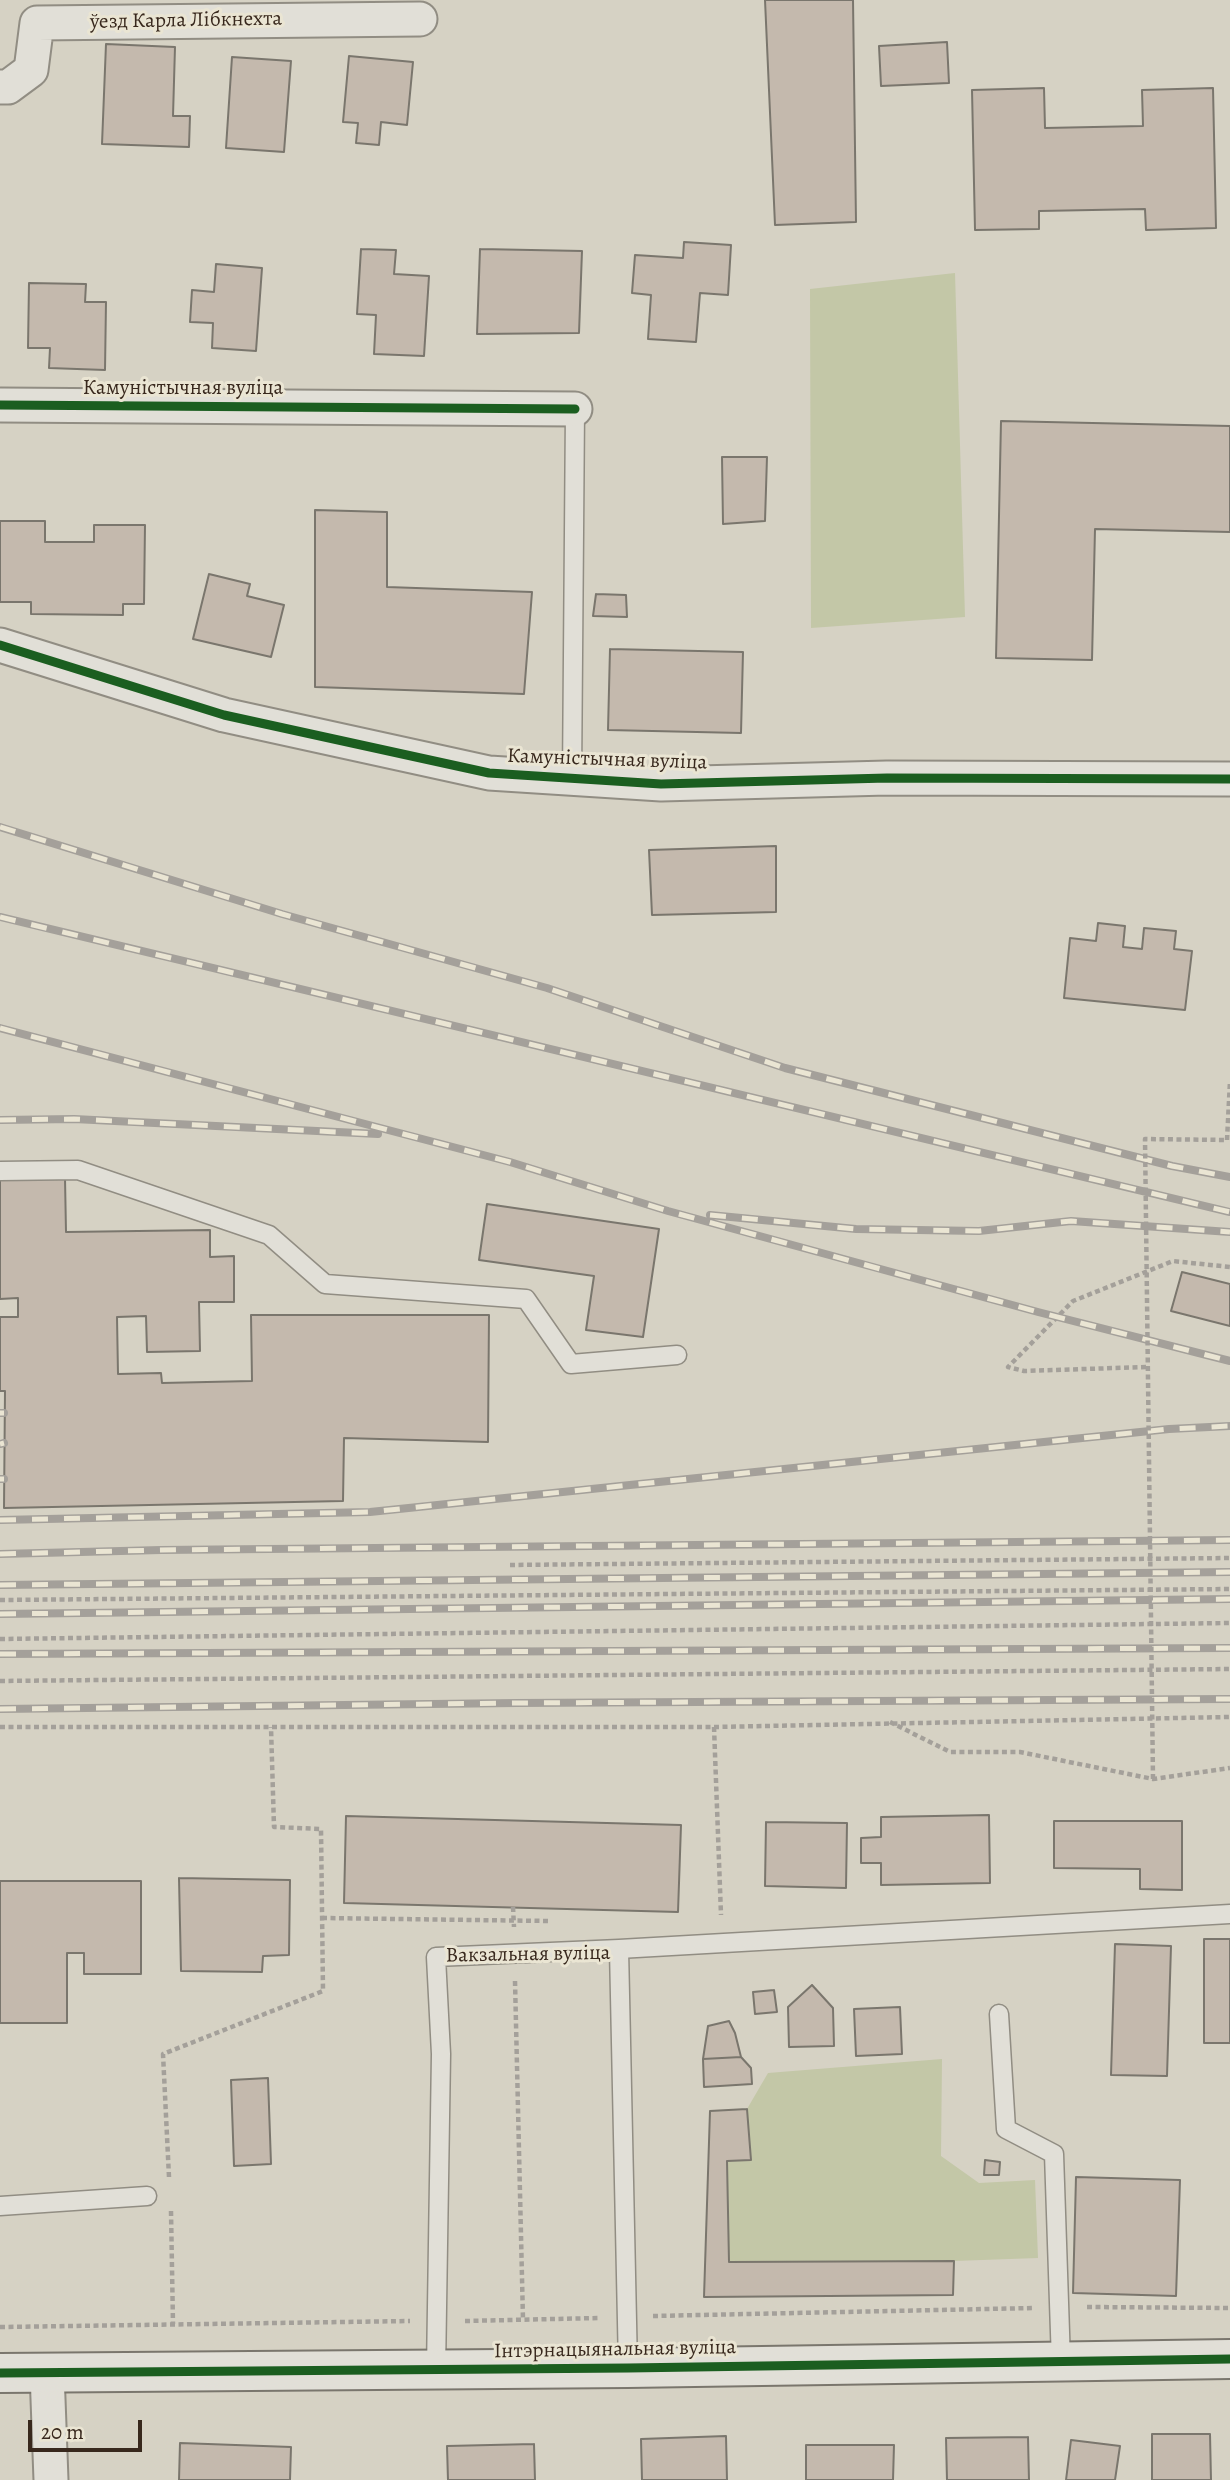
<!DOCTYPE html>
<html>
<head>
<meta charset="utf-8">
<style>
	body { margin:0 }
	#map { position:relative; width:1230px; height:2480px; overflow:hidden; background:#d6d2c4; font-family:Alegreya,serif }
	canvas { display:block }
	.scale { position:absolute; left:28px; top:2420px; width:114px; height:32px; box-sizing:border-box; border:4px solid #38281d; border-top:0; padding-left:9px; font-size:21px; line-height:24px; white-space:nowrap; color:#38281d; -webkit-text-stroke:5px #eae5d3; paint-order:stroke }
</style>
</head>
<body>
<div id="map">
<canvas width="1230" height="2480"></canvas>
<div class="scale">20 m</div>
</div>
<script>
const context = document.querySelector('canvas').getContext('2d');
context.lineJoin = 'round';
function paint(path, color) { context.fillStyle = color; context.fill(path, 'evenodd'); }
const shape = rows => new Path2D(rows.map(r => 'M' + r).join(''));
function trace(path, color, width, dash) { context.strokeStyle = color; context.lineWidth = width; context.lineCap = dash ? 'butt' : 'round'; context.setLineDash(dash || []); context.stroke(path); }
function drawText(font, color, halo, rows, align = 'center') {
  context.font = font + ' Alegreya,serif'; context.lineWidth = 6; context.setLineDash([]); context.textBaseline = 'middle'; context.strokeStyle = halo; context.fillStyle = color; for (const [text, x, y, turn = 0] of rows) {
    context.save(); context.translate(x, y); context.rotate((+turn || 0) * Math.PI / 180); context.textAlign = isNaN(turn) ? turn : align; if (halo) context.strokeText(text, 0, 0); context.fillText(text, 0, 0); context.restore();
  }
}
paint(shape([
	[955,273,965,617,811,628,810,289],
	[942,2059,941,2156,979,2183,1035,2180,1038,2258,954,2261,729,2262,727,2161,747,2109,768,2073]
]), '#c3c7a7');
const building = shape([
	[765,0,853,0,856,222,775,225,765,0],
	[947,42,949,83,881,86,879,46,947,42],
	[106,44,175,47,173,116,190,116,189,147,102,144,106,44],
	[349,56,413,62,407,125,381,122,379,145,356,143,358,123,343,122,349,56],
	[232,57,291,61,284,152,226,148,232,57],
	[1044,88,1045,128,1143,126,1142,90,1213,88,1216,228,1146,230,1145,209,1039,211,1039,229,975,230,972,90,1044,88],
	[684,242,731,245,728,295,700,293,696,342,648,339,651,295,632,293,635,255,683,258,684,242],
	[361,249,396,250,394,274,429,276,424,356,374,354,376,315,357,314,361,249],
	[480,249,582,251,579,333,477,334,480,249],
	[216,264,262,268,256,351,212,348,213,323,190,322,192,290,214,292,216,264],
	[29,283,86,284,85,302,106,302,105,370,49,368,50,348,28,348,29,283],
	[1001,421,1230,426,1230,532,1095,529,1092,660,996,658,1001,421],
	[722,457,767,457,765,521,723,524,722,457],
	[315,510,387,512,387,587,532,592,524,694,315,687,315,510],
	[0,521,45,521,45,542,94,542,94,525,145,525,144,604,123,604,123,615,31,614,31,602,0,602,0,521],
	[209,574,250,584,247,596,284,605,271,657,193,639,209,574],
	[596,594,626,595,627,617,593,616,596,594],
	[610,649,743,652,741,733,608,730,610,649],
	[776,846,776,912,652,915,649,850,776,846],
	[1098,923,1125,926,1123,947,1142,949,1144,928,1176,931,1174,949,1192,951,1185,1010,1064,998,1070,938,1096,941,1098,923],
	[65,1178,66,1232,210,1230,210,1257,234,1256,234,1302,199,1302,200,1351,147,1352,146,1316,117,1317,118,1374,161,1373,162,1383,252,1381,251,1315,489,1315,488,1442,344,1438,343,1501,4,1508,5,1391,0,1391,0,1317,18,1317,18,1298,0,1299,0,1179,65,1178],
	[487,1204,659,1229,643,1337,586,1330,594,1276,479,1260,487,1204],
	[1182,1272,1230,1284,1230,1326,1171,1311,1182,1272],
	[989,1815,990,1883,881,1885,881,1863,861,1863,861,1838,881,1837,881,1817,989,1815],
	[346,1816,681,1825,678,1912,344,1903,346,1816],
	[1054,1821,1182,1821,1182,1890,1140,1889,1140,1869,1054,1868,1054,1821],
	[766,1822,847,1823,846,1888,765,1886,766,1822],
	[179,1878,290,1880,289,1955,263,1956,262,1972,181,1971,179,1878],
	[0,1881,141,1881,141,1974,84,1974,84,1953,67,1953,67,2023,0,2023,0,1881],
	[1204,1939,1230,1939,1230,2043,1204,2043,1204,1939],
	[1115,1944,1171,1946,1167,2076,1111,2075,1115,1944],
	[812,1985,833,2008,834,2046,789,2047,788,2007,812,1985],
	[774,1990,777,2012,755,2014,753,1992,774,1990],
	[900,2007,902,2054,856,2056,854,2009,900,2007],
	[729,2021,735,2033,741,2057,703,2059,708,2026,729,2021],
	[741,2057,751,2068,752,2084,704,2087,703,2059,741,2057],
	[268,2078,271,2164,234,2166,231,2080,268,2078],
	[747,2109,751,2160,727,2161,729,2262,954,2261,953,2295,704,2297,710,2111,747,2109],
	[985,2160,1000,2162,999,2175,984,2175,985,2160],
	[1076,2177,1180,2180,1176,2296,1073,2293,1076,2177],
	[1152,2434,1210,2434,1211,2480,1152,2480,1152,2434],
	[726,2436,727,2480,642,2480,641,2439,726,2436],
	[1028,2437,1029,2480,947,2480,946,2438,1028,2437],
	[1071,2440,1120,2446,1115,2480,1066,2480,1071,2440],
	[180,2443,291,2447,290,2480,179,2480,180,2443],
	[534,2444,535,2480,448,2480,447,2446,534,2444],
	[806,2445,894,2445,893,2480,806,2480,806,2445]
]);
paint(building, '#c4b9ad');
trace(building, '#7a766d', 2);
const lane = shape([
	[572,778,575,409],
	[0,1171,78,1170,269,1235,325,1284,526,1299,571,1364,677,1355],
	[619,1949,628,2368],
	[999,2014,1006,2129,1054,2154,1061,2362],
	[0,2206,147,2196],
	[436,2370,441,2054,436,1957,619,1949,1230,1914]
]);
const street = shape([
	[0,87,8,87,31,70,37,23,420,19],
	[0,405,575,409],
	[0,645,224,715,489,773,661,784,887,778,1230,779],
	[47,2372,51,2480]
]);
const secondary = shape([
	[0,2373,628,2368,1230,2359]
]);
trace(lane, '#918d83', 21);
trace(street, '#918d83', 37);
trace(secondary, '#7a766d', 42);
trace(shape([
	[1227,1140,1230,1081],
	[1146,1367,1024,1371,1008,1367,1073,1301,1173,1261,1230,1267],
	[510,1565,1230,1558],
	[0,1600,1230,1589],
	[0,1639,1230,1623],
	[0,1681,1230,1669],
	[890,1722,950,1752,1020,1752,1153,1779,1230,1768],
	[0,1727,714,1727,1230,1717],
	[714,1727,721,1915],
	[513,1907,514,1927],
	[322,1918,549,1921],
	[515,1981,523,2320],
	[169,2177,163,2054,323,1991,321,1829,274,1827,271,1727],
	[171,2211,173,2324],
	[1087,2307,1230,2308],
	[653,2316,1033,2308],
	[465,2321,599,2318],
	[0,2327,410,2321]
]), '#a4a09a', 4.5, [5, 3.5]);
trace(lane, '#e1dfd7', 18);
trace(street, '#e1dfd7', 33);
trace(secondary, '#e1dfd7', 38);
const rail = shape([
	[0,827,282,914,547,988,785,1068,1172,1166,1230,1177],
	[0,917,1230,1212],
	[0,1028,510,1162,668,1211,1038,1312,1230,1361],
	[0,1120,74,1119,378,1134],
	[710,1215,856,1229,979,1231,1071,1221,1230,1232],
	[0,1413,4,1413],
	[0,1444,4,1443],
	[0,1479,4,1479],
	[0,1520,370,1512,1169,1429,1230,1426],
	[0,1554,161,1550,1230,1540],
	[0,1585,1230,1572],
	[0,1614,1230,1599],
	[0,1654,1230,1648],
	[0,1709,517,1703,1230,1699]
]);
trace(rail, '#a4a09a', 8);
trace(rail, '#eae5d3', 5, [16]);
trace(shape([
	[1153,1779,1145,1139,1227,1140]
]), '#a4a09a', 4.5, [5, 3.5]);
trace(shape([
	[0,405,575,409],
	[0,645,224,715,489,773,661,784,887,778,1230,779],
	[0,2373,628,2368,1230,2359]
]), '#1b5e20', 9);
drawText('21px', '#38281d', '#eae5d3', [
	["ўезд Карла Лібкнехта",186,21,-1],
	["Камуністычная вуліца",183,389],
	["Камуністычная вуліца",607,760,2],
	["Вакзальная вуліца",528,1955,-1],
	["Інтэрнацыянальная вуліца",615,2350,-1]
]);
</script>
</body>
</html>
